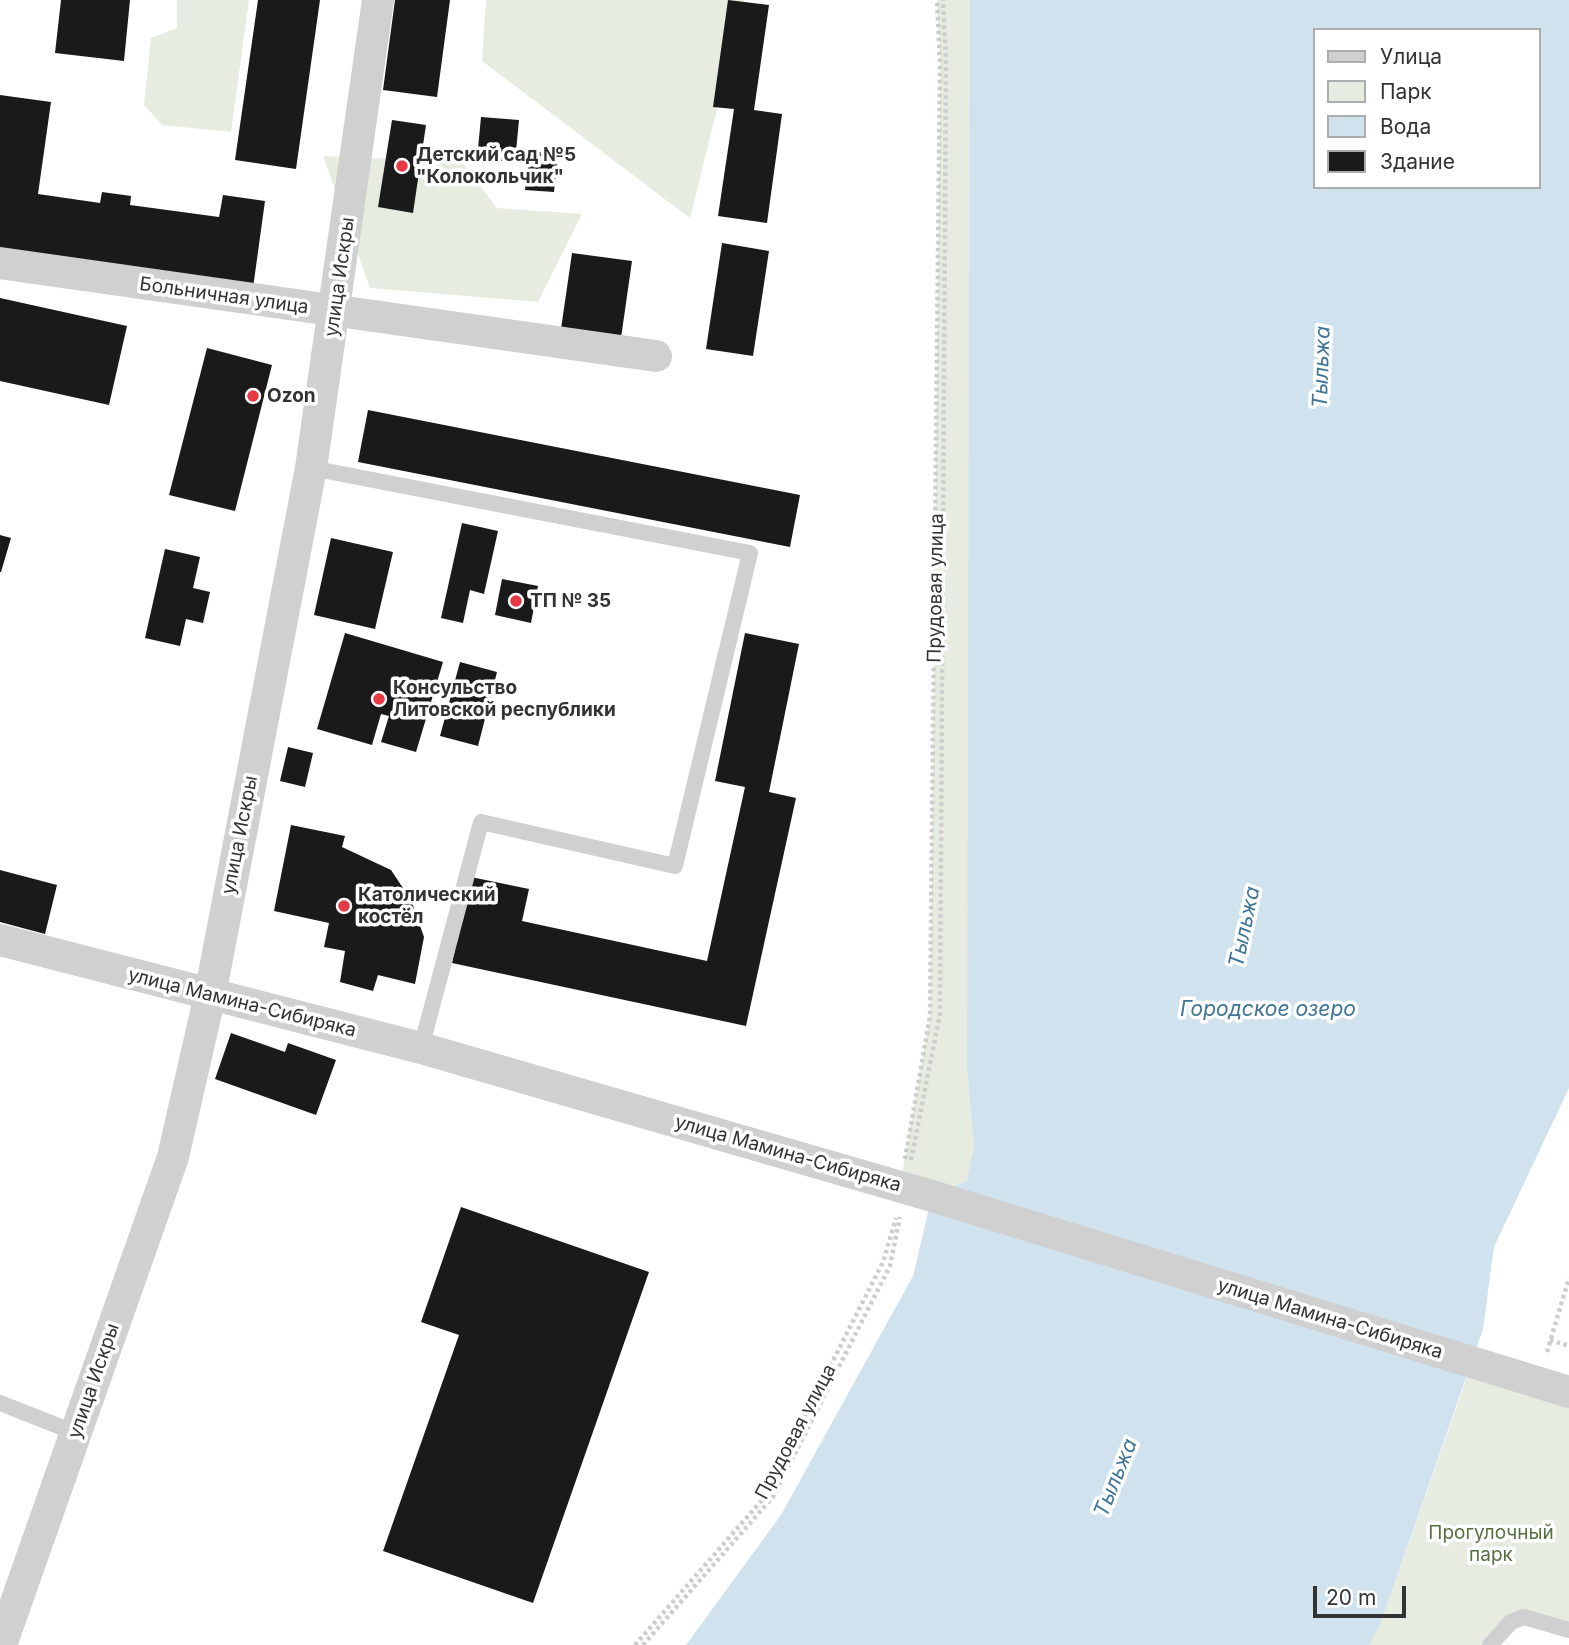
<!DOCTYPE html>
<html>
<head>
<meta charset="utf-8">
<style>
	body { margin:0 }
	#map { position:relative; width:1569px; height:1645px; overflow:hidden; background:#fff; font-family:Inter,sans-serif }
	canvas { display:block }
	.legend { position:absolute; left:1313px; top:28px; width:228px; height:161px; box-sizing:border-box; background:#fff; border:2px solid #adadad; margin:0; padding:9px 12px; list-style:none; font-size:21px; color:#333 }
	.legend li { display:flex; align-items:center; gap:14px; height:35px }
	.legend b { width:35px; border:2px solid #adadad }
	.scale { position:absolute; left:1313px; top:1586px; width:93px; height:32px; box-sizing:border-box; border:4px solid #333; border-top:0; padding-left:9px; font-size:21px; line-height:24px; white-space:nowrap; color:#333; -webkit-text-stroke:5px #fff; paint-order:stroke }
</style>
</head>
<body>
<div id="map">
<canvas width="1569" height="1645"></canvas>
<ul class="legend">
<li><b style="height:9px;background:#d0d0d0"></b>Улица</li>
<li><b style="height:19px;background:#e6ecdf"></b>Парк</li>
<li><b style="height:19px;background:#cfe2ee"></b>Вода</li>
<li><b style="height:19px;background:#1a1a1a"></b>Здание</li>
</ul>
<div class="scale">20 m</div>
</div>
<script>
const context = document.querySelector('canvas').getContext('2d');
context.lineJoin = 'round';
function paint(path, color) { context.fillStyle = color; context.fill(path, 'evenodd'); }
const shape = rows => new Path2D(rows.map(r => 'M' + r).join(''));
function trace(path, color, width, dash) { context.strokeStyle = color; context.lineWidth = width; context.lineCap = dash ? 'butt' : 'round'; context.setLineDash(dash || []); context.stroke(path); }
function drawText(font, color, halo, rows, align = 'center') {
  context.font = font + ' Inter,sans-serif'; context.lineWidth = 7; context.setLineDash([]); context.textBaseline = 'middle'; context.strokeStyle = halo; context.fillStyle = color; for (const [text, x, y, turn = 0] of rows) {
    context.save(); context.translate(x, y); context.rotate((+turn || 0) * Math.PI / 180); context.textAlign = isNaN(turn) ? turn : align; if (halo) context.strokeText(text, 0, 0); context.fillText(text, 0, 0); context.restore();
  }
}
paint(shape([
	[177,0,249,0,231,132,162,125,144,105,151,38,177,28],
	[486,0,744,0,690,218,482,61],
	[937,0,970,0,972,62,967,1068,974,1146,968,1181,932,1196,902,1174,930,1016,940,63],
	[323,156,462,162,497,208,582,214,538,302,370,288],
	[1472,1363,1569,1392,1569,1630,1524,1617,1490,1645,1369,1645,1381,1622]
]), '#e6ecdf');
paint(shape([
	[970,0,1569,0,1569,1088,1494,1247,1483,1329,1381,1622,1369,1645,686,1645,781,1515,913,1276,932,1196,967,1181,974,1147,967,1068],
	[1315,30,1539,30,1539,187,1315,187]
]), '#cfe2ee');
paint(shape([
	[61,0,130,0,124,61,55,53],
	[258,0,320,0,296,169,235,160],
	[395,0,450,0,437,97,383,90],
	[728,0,769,5,754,110,782,114,767,223,718,216,734,109,713,107],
	[0,95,51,102,38,194,100,203,102,192,131,196,130,205,219,217,223,195,265,201,253,288,0,252],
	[481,117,519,120,515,162,477,159],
	[392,120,426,125,413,213,378,207],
	[530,151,558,154,554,192,525,190],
	[722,243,769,251,753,356,706,349],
	[572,253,632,261,621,338,561,329],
	[0,298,127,326,109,405,0,381],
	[207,348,272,365,235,511,169,495],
	[368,410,800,495,790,547,358,462],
	[462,523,498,531,484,594,470,590,463,623,441,618],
	[0,535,11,538,1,572,0,572],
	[331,538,393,552,375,629,314,615],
	[165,549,200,557,193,588,210,592,203,623,186,619,180,646,145,638],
	[502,579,538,586,531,623,495,615],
	[345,633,443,662,416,752,381,742,389,716,381,714,372,745,317,729],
	[745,633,799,644,769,792,796,798,746,1026,452,963,471,877,529,889,522,921,707,961,745,787,715,781],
	[460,662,497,672,478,746,440,736],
	[288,747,313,753,305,787,280,781],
	[291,825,345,836,342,847,391,870,411,900,424,937,415,984,378,975,373,991,340,982,345,951,324,947,329,923,274,911],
	[0,870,57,885,45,934,0,922],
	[231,1033,285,1052,288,1043,336,1060,316,1115,215,1079],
	[461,1207,649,1272,533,1603,383,1551,459,1335,421,1322]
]), '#1a1a1a');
trace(shape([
	[905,1159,930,1016,940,63,937,0],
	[911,1160,940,1014,946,63,943,0],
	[1550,1340,1569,1346],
	[1547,1352,1569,1278],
	[635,1645,763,1499,883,1262,896,1218],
	[643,1645,773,1497,890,1266,900,1217]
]), '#cdcdcd', 4.5, [3.5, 3.5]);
trace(shape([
	[311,468,750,553,675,866,481,822,421,1048],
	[0,1403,76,1433],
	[1490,1645,1511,1622,1524,1617,1569,1630]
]), '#d0d0d0', 16);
trace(shape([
	[0,263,656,356],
	[0,940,421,1048,932,1196,1569,1392],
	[1,1645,173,1157,210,995,311,468,378,0]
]), '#d0d0d0', 32);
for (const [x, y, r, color] of [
	[402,166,7,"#e63946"],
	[253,396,7,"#e63946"],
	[516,601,7,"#e63946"],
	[379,699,7,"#e63946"],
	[344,906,7,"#e63946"]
]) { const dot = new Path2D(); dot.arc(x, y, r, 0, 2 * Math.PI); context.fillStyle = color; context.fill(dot); trace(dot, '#fff', 2.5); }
drawText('bold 19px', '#333', '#fff', [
	["Детский сад №5",416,155],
	["\"Колокольчик\"",416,177],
	["Ozon",267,396],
	["ТП № 35",530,601],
	["Консульство",393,688],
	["Литовской республики",393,710],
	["Католический",358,895],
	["костёл",358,917]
], 'left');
drawText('19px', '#333', '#fff', [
	["улица Искры",340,277,-82],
	["Больничная улица",224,296,8],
	["Прудовая улица",936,588,-89],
	["улица Искры",240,835,-79],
	["улица Мамина-Сибиряка",242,1003,14],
	["улица Мамина-Сибиряка",788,1154,16],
	["улица Мамина-Сибиряка",1330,1319,17],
	["улица Искры",94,1381,-71],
	["Прудовая улица",796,1432,-62]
]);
drawText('19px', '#56703f', '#fff', [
	["Прогулочный",1491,1533],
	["парк",1491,1555]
]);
drawText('italic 21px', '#3f7597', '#fff', [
	["Тыльжа",1322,367,-88],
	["Тыльжа",1245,927,-78],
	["Городское озеро",1268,1010],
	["Тыльжа",1116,1478,-68]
]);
</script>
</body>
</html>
